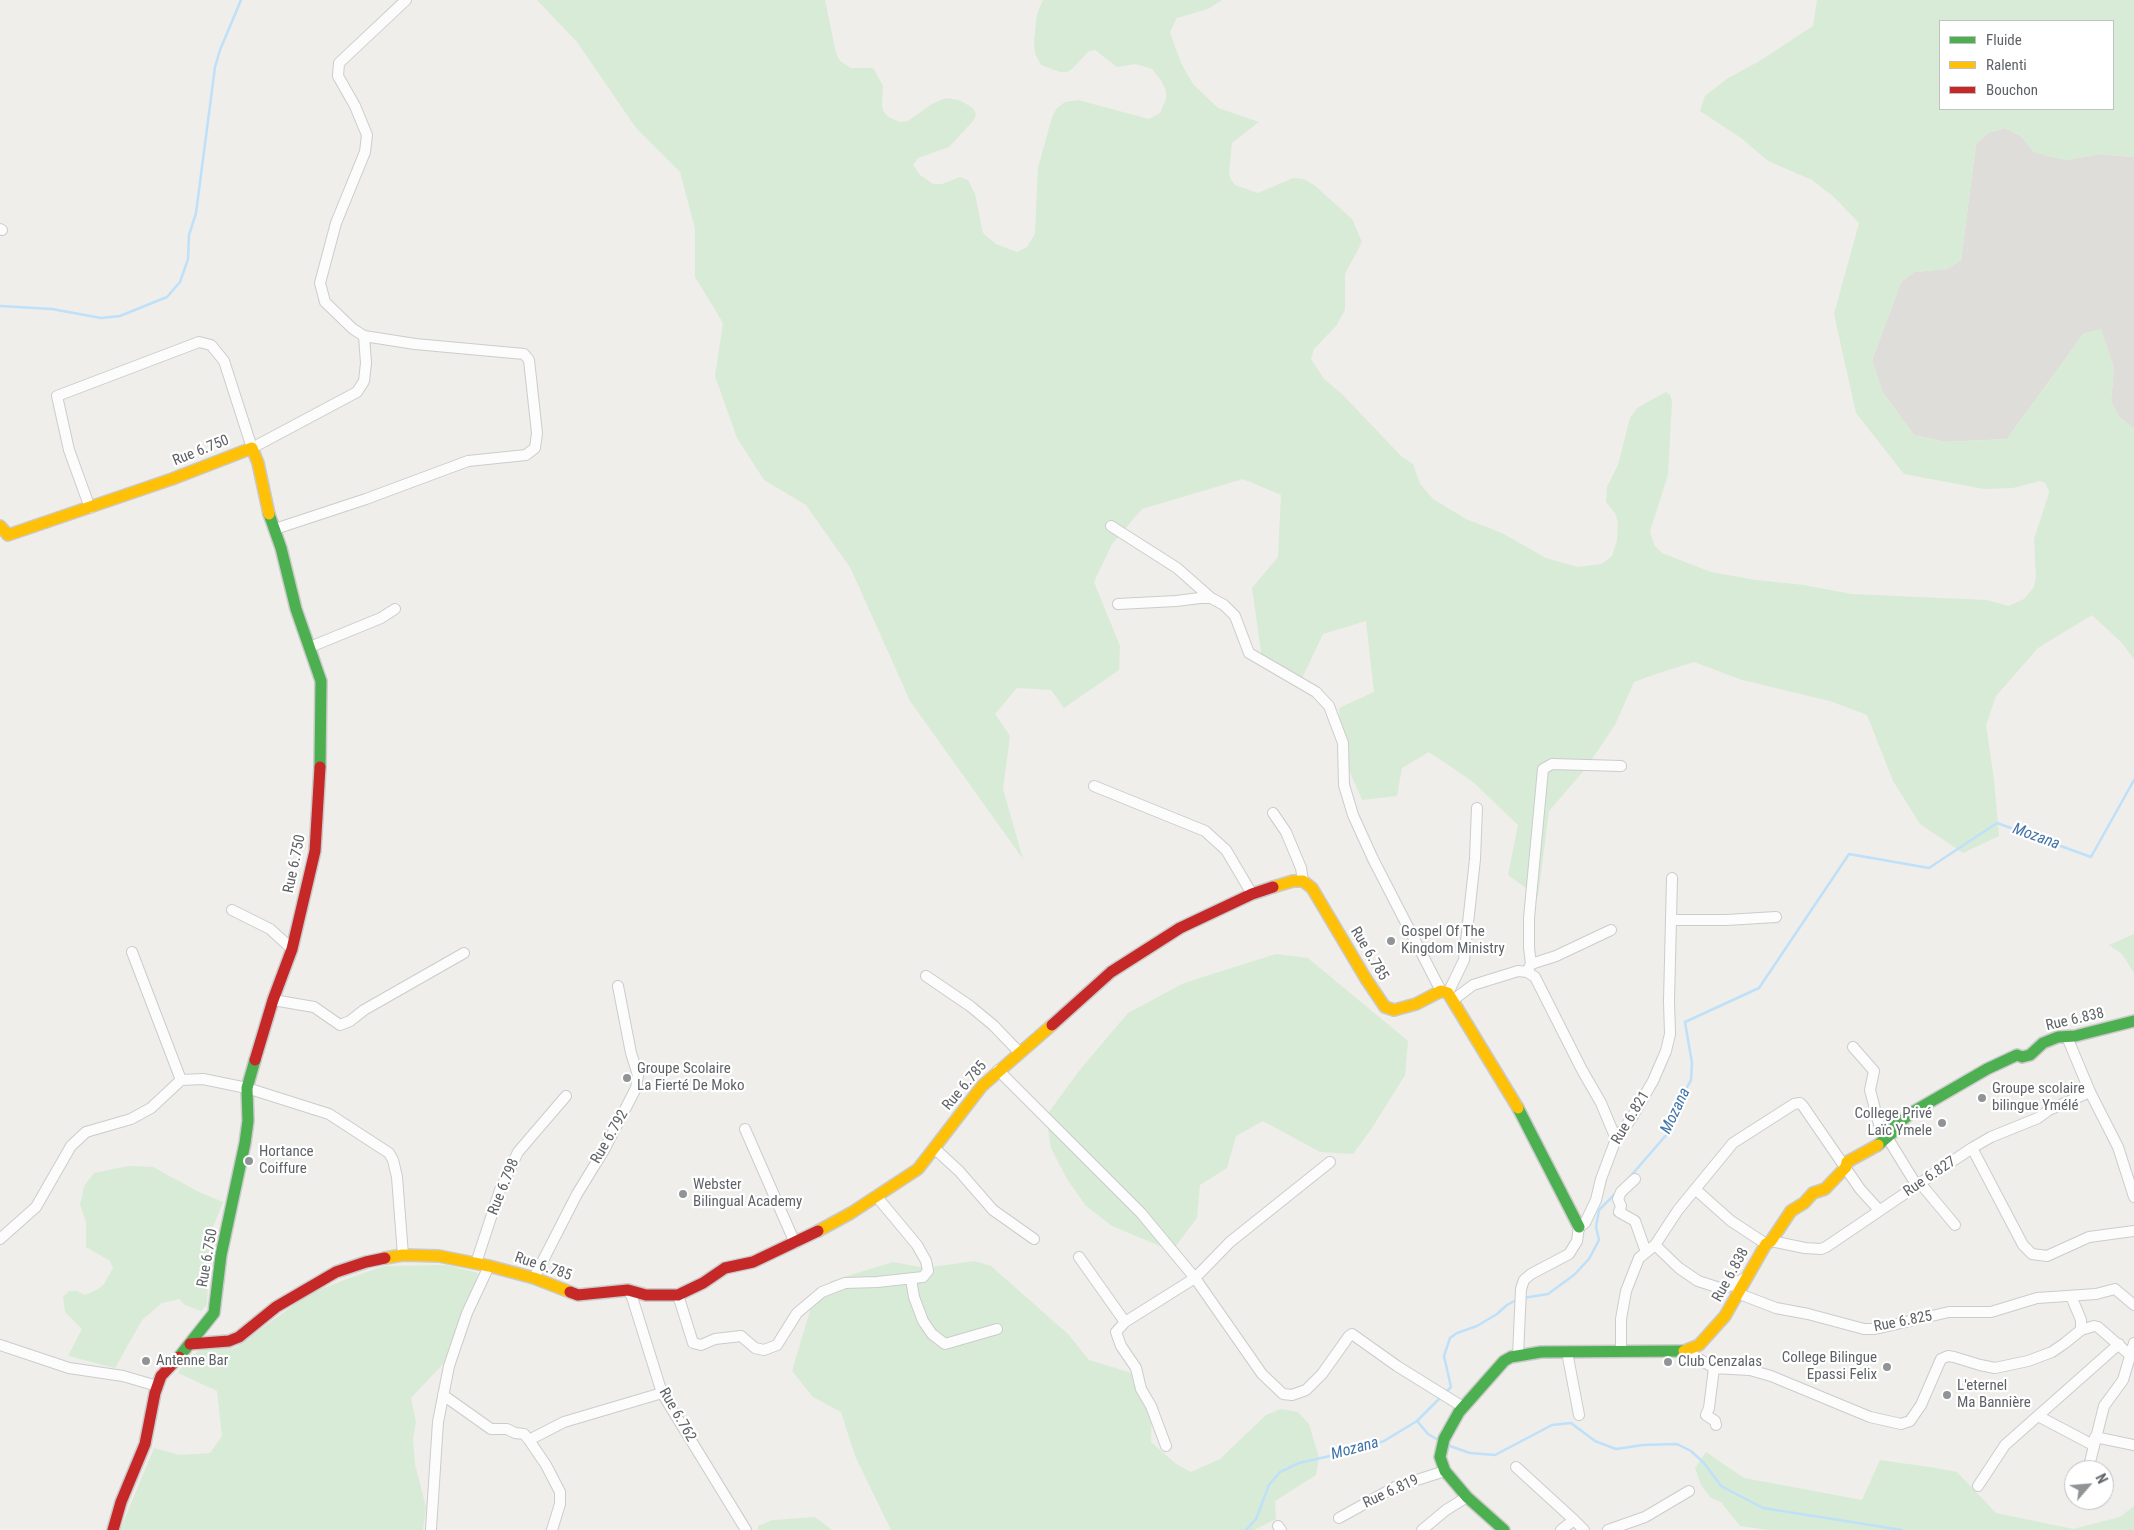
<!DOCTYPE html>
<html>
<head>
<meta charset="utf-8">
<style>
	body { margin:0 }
	#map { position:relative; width:2134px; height:1530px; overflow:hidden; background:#efeeea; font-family:"Roboto Condensed",sans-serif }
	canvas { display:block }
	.legend { position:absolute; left:1939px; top:20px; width:175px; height:90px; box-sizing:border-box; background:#fff; border:1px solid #bfc1c3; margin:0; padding:6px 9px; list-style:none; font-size:15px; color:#5f6368 }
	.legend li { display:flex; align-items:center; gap:10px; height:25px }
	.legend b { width:25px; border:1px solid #bfc1c3 }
	.north { position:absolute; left:2064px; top:1460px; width:50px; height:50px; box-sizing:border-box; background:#fff; border:1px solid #bfc1c3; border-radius:50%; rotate:63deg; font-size:14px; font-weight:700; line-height:20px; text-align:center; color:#5f6368 }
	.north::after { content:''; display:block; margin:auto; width:18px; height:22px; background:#919496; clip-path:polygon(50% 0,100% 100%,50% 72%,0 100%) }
</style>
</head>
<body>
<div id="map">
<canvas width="2134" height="1530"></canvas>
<ul class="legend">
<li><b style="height:6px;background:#4caf50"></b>Fluide</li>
<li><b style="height:6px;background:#ffc107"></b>Ralenti</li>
<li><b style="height:6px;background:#c62828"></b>Bouchon</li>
</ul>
<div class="north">N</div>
</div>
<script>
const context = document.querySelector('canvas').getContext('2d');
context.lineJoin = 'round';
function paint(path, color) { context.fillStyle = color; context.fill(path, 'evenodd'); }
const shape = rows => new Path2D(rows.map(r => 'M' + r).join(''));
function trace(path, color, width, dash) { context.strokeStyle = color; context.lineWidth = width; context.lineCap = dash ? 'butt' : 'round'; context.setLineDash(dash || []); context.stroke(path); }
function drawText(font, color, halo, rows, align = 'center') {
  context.font = font + ' "Roboto Condensed",sans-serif'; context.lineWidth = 4.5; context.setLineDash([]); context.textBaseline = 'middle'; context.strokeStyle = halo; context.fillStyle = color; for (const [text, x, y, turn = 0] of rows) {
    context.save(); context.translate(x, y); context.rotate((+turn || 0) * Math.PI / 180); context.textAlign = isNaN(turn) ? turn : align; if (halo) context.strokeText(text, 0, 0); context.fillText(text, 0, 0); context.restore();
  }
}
paint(shape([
	[2005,128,2021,136,2034,152,2067,160,2100,154,2134,157,2134,429,2119,417,2111,401,2114,367,2084,333,2007,439,1946,442,1914,435,1883,393,1872,360,1901,282,1914,272,1947,269,1961,260,1976,144,1988,133]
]), '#dfddda');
paint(shape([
	[537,0,825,0,836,53,840,61,851,68,873,68,883,86,882,105,883,110,888,117,900,122,908,121,932,104,946,98,959,100,973,108,976,114,974,120,949,147,918,158,913,165,920,175,933,184,942,184,960,177,968,180,975,194,983,233,996,244,1017,252,1027,247,1035,234,1038,168,1052,117,1057,108,1065,102,1078,100,1149,119,1160,113,1166,99,1166,91,1161,80,1152,69,1136,64,1117,67,1095,50,1089,51,1072,69,1067,72,1060,72,1041,65,1035,54,1034,41,1037,14,1043,0,1222,0,1208,9,1177,18,1170,32,1181,63,1193,84,1218,108,1259,122,1232,143,1229,173,1230,178,1235,185,1258,193,1293,178,1304,179,1314,185,1352,219,1362,242,1345,274,1345,310,1336,326,1314,349,1311,359,1324,379,1342,394,1402,457,1413,464,1420,484,1433,499,1466,519,1502,533,1546,558,1578,567,1602,564,1612,556,1617,540,1618,523,1615,513,1606,502,1607,487,1618,465,1630,418,1637,408,1666,392,1670,395,1672,401,1668,475,1650,531,1654,545,1662,553,1711,572,1756,580,1804,585,1851,594,1987,600,2009,606,2024,599,2034,587,2036,577,2034,539,2049,493,2048,489,2045,483,2040,481,2013,488,1984,489,1904,474,1856,413,1834,314,1859,223,1834,197,1812,180,1768,161,1741,138,1700,111,1705,96,1728,78,1758,62,1813,26,1817,0,2134,0,2134,157,2100,154,2067,160,2050,157,2034,152,2021,136,2005,128,1988,133,1976,144,1961,260,1947,269,1914,272,1901,282,1872,360,1883,393,1914,435,1946,442,2007,439,2084,333,2101,329,2114,367,2111,401,2119,417,2134,429,2134,659,2122,643,2092,615,2038,648,1996,696,1986,725,1994,780,1999,836,1963,853,1920,824,1893,781,1867,715,1830,701,1742,680,1694,662,1653,675,1634,682,1615,725,1586,768,1549,811,1538,897,1508,875,1518,825,1473,782,1429,752,1402,768,1397,796,1362,800,1342,754,1339,708,1374,692,1366,621,1323,634,1298,687,1262,659,1252,588,1278,557,1281,495,1243,479,1142,509,1112,544,1094,582,1120,646,1119,670,1064,708,1051,690,1017,688,995,714,1010,736,1003,789,1023,859,910,701,851,569,806,505,764,480,737,438,715,376,723,323,695,277,695,229,680,172,636,128,577,42],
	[1940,21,2113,21,2113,109,1940,109],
	[2134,934,2134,973,2122,954,2109,945],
	[1276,954,1308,958,1408,1041,1405,1075,1372,1128,1353,1154,1320,1152,1263,1121,1236,1136,1227,1168,1200,1185,1197,1218,1172,1251,1112,1226,1086,1206,1067,1179,1051,1148,1046,1116,1079,1071,1128,1013,1184,983],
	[128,1166,153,1167,199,1192,223,1202,210,1235,207,1305,201,1311,185,1305,179,1299,162,1303,142,1320,115,1368,68,1356,82,1329,65,1312,63,1297,69,1291,77,1291,85,1295,98,1289,104,1284,113,1268,110,1261,86,1247,86,1222,80,1205,84,1186,94,1173],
	[974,1261,991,1266,1068,1334,1089,1360,1138,1375,1152,1408,1151,1442,1176,1464,1191,1472,1220,1459,1266,1415,1281,1409,1298,1412,1309,1424,1319,1458,1316,1475,1275,1501,1276,1519,1254,1530,891,1530,855,1456,841,1412,813,1397,792,1371,811,1307,831,1281,893,1262,925,1268],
	[447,1265,478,1273,471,1297,444,1363,411,1398,416,1422,413,1439,415,1464,426,1507,423,1530,120,1530,154,1448,179,1455,210,1453,222,1436,217,1391,178,1373,185,1361,201,1349,219,1346,235,1348,309,1294,347,1279,384,1266],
	[1706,1452,1744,1478,1862,1500,1880,1460,1936,1468,1957,1472,1996,1513,2073,1529,2120,1517,2134,1506,2134,1530,1769,1530,1740,1526,1721,1502,1711,1498,1701,1485,1695,1468],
	[815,1517,832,1530,758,1530,758,1526,773,1520]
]), '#d8ebd6');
trace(shape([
	[0,306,52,309,101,318,120,316,167,297,180,282,188,259,189,235,196,213,215,67,220,50,241,0],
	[1629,1178,1667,1134,1677,1106,1691,1080,1692,1063,1685,1022,1759,988,1849,854,1929,868,1997,823,2091,857,2134,780],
	[1523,1298,1548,1294,1574,1275,1589,1259,1599,1240,1596,1227,1599,1210,1615,1194],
	[1446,1392,1451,1387,1444,1356,1450,1338,1457,1333,1477,1326,1497,1314,1507,1305,1518,1299],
	[1417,1421,1428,1434,1438,1440],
	[1447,1445,1470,1453,1495,1455,1552,1425,1571,1423,1595,1441,1616,1449,1643,1445,1677,1444,1691,1451,1704,1463,1721,1486,1763,1508,1902,1530],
	[1246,1530,1256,1519,1269,1485,1280,1472,1299,1463,1361,1449,1384,1441,1417,1421,1440,1398]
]), '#bfe0f9', 2.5);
const street = shape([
	[0,229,2,230],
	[90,508,69,450,57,396,199,342,211,345,224,361,252,448,357,392,364,381,366,363,364,336],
	[1111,526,1177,568,1211,598],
	[275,529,366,499,468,461,526,455,535,448,537,433,529,360,524,354,415,344,364,336,353,329,325,302,320,283,336,223,365,152,367,135,355,106,338,76,339,63,406,0],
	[1118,604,1176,601,1200,598,1211,598,1224,605,1235,616,1249,653,1316,692,1329,706,1343,743,1344,785,1353,815,1373,859,1441,991],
	[310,647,381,618,395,609],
	[1094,786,1205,831,1226,850,1252,894],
	[1273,813,1286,832,1301,868,1303,881],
	[232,910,270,929,292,949],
	[1671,920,1726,920,1776,917],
	[132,952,181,1080],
	[1531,964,1556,956,1611,930],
	[1527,972,1531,964,1529,948,1529,918,1543,769,1552,764,1621,766],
	[926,976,970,1006,993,1025,1019,1052],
	[1448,993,1464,960,1475,859,1477,808],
	[273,1000,314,1007,340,1025,350,1021,364,1010,464,953],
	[1453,1000,1473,985,1518,971,1527,972,1535,977,1582,1070,1601,1103,1616,1139],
	[2067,1037,2090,1092,2118,1147,2134,1197],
	[1853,1047,1874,1071,1870,1090,1879,1124,1917,1186],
	[998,1070,1141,1213,1195,1278,1262,1374,1283,1394,1292,1395,1306,1390,1322,1374,1349,1336,1352,1334,1397,1366,1463,1407],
	[745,1129,795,1243],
	[934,1148,959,1171,993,1210,1034,1239],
	[1972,1148,2023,1245,2032,1254,2047,1256,2089,1237,2134,1231],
	[1635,1179,1621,1192,1618,1199,1621,1206,1619,1212,1635,1221,1646,1252],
	[1920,1183,1955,1225],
	[1695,1189,1731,1221,1766,1244],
	[0,1239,36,1207,71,1146,86,1132,131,1119,151,1108,181,1080,203,1079,247,1088,329,1114,389,1153,393,1160,397,1177,403,1255],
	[1771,1241,1805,1248,1821,1249,1826,1247,1972,1148,1991,1137,2038,1118,2049,1110,2090,1092],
	[1655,1245,1678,1210,1733,1143,1794,1104,1800,1103,1803,1106,1860,1189,1879,1210],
	[1079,1257,1125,1322,1195,1278,1230,1242,1330,1162],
	[476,1263,500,1190,518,1152,566,1096],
	[534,1278,577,1194,604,1150,636,1088,638,1075,631,1053,618,986],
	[911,1279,914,1297,923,1321,932,1334,945,1344,997,1329],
	[628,1290,632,1297,662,1393,746,1530],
	[1737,1293,1776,1308,1808,1314,1864,1329,1875,1329,1949,1312,1991,1312,2037,1298,2096,1294,2115,1289,2134,1305],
	[678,1295,693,1343,701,1345,715,1339,741,1336,755,1348,764,1350,777,1345,797,1313,822,1292,845,1283,877,1282,923,1277,928,1271,926,1261,917,1245,877,1197],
	[1125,1322,1116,1332,1121,1346,1136,1368,1141,1389,1151,1406,1166,1446],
	[2081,1330,2094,1326,2098,1327,2130,1355],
	[0,1345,69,1368,123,1376,157,1386],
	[1621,1350,1621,1319,1626,1291,1639,1258,1655,1245,1679,1268,1698,1281,1723,1289,1745,1278],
	[1686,1351,1714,1368,1750,1370,1771,1376,1870,1417,1901,1424,1910,1421,1921,1405,1941,1359,1948,1356,1954,1357,1980,1365,1995,1368,2028,1361,2052,1352,2065,1343,2081,1330,2081,1320,2071,1296],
	[1567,1352,1579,1415],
	[1518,1355,1521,1289,1524,1280,1531,1274,1569,1254,1577,1241,1579,1227,1585,1223,1596,1200,1601,1179,1616,1139,1631,1119,1653,1081,1666,1051,1670,1034,1669,1001,1672,878],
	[1714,1368,1709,1408,1706,1415,1715,1421,1716,1425],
	[443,1395,491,1429,507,1429,515,1433,524,1434,529,1440,564,1422,662,1393],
	[2038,1416,2093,1445],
	[2095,1437,2134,1445],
	[529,1440,546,1465,560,1492,560,1504,552,1530],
	[1516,1467,1574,1520],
	[2088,1470,2104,1406,2123,1380,2134,1343],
	[1978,1486,2005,1445,2119,1344],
	[1339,1518,1395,1487,1445,1471],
	[1278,1526,1281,1530],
	[431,1529,438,1422,449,1366,467,1313,489,1266],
	[1422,1530,1446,1510,1467,1497],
	[1561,1530,1574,1520,1584,1530],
	[1608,1530,1645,1517,1689,1491]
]);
const fast = shape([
	[269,514,281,548,296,609,321,681,320,767],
	[1518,1108,1579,1227],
	[1878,1145,1892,1133,1895,1126,1911,1113,1987,1069,2017,1055,2022,1057,2030,1055,2043,1043,2058,1037,2075,1036,2134,1021],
	[179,1357,214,1313,221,1255,245,1143,248,1121,247,1088,255,1060],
	[1504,1530,1467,1497,1445,1471,1440,1457,1444,1439,1459,1412,1504,1361,1511,1357,1541,1352,1684,1351]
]);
const slow = shape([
	[0,526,8,535,172,479,252,448,258,463,269,514],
	[1273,887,1293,881,1303,881,1312,888,1366,979,1385,1007,1394,1010,1416,1004,1441,991,1448,993,1518,1108],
	[818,1231,851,1213,918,1169,982,1086,1052,1025],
	[385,1258,403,1255,439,1256,489,1266,534,1278,570,1292],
	[1684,1351,1699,1345,1725,1316,1766,1244,1771,1241,1791,1211,1804,1203,1813,1193,1825,1189,1846,1167,1847,1162,1878,1145]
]);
const jam = shape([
	[1052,1025,1111,972,1180,928,1252,894,1273,887],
	[255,1060,273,1000,292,949,315,851,320,767],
	[570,1292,578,1295,628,1290,646,1295,678,1295,703,1283,725,1268,753,1262,818,1231],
	[190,1344,229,1341,239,1337,276,1307,336,1272,366,1262,385,1258],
	[113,1530,121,1502,145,1444,155,1393,161,1376,179,1357]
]);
trace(street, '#cbcccc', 12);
trace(fast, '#cacacb', 14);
trace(slow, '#cacacb', 14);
trace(jam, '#cacacb', 14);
trace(street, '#fdfcfc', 10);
trace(fast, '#4caf50', 11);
trace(slow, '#ffc107', 11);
trace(jam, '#c62828', 11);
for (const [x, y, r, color] of [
	[1391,941,5,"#919496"],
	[627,1078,5,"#919496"],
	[1982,1098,5,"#919496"],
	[1942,1123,5,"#919496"],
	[249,1161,5,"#919496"],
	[683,1194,5,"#919496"],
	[146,1361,5,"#919496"],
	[1668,1362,5,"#919496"],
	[1887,1367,5,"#919496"],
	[1947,1395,5,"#919496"]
]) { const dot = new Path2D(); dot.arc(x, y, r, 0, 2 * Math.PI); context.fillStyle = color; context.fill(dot); trace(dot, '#fff', 2); }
drawText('15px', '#5f6368', '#fff', [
	["Rue 6.750",201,451,-22],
	["Rue 6.750",295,864,-78],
	["Rue 6.785",1369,954,59],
	["Rue 6.838",2075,1020,-13],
	["Rue 6.785",965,1086,-50],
	["Rue 6.821",1631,1118,-59],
	["Rue 6.792",610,1137,-60],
	["Rue 6.827",1930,1177,-34],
	["Rue 6.798",504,1187,-68],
	["Rue 6.750",208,1258,-80],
	["Rue 6.785",543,1267,19],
	["Rue 6.838",1731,1275,-61],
	["Rue 6.825",1903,1322,-11],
	["Rue 6.762",677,1415,60],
	["Rue 6.819",1391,1492,-25]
]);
drawText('15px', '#5f6368', '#fff', [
	["Gospel Of The",1401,932],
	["Kingdom Ministry",1401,949],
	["Groupe Scolaire",637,1069],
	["La Fierté De Moko",637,1086],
	["Groupe scolaire",1992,1089],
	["bilingue Ymélé",1992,1106],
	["College Privé",1932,1114,"right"],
	["Laïc Ymele",1932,1131,"right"],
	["Hortance",259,1152],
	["Coiffure",259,1169],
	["Webster",693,1185],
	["Bilingual Academy",693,1202],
	["College Bilingue",1877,1358,"right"],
	["Epassi Felix",1877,1375,"right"],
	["Antenne Bar",156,1361],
	["Club Cenzalas",1678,1362],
	["L'eternel",1957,1386],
	["Ma Bannière",1957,1403]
], 'left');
drawText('italic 16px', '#4174aa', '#fff', [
	["Mozana",2036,837,20],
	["Mozana",1676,1111,-65],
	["Mozana",1355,1449,-15]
]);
</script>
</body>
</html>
